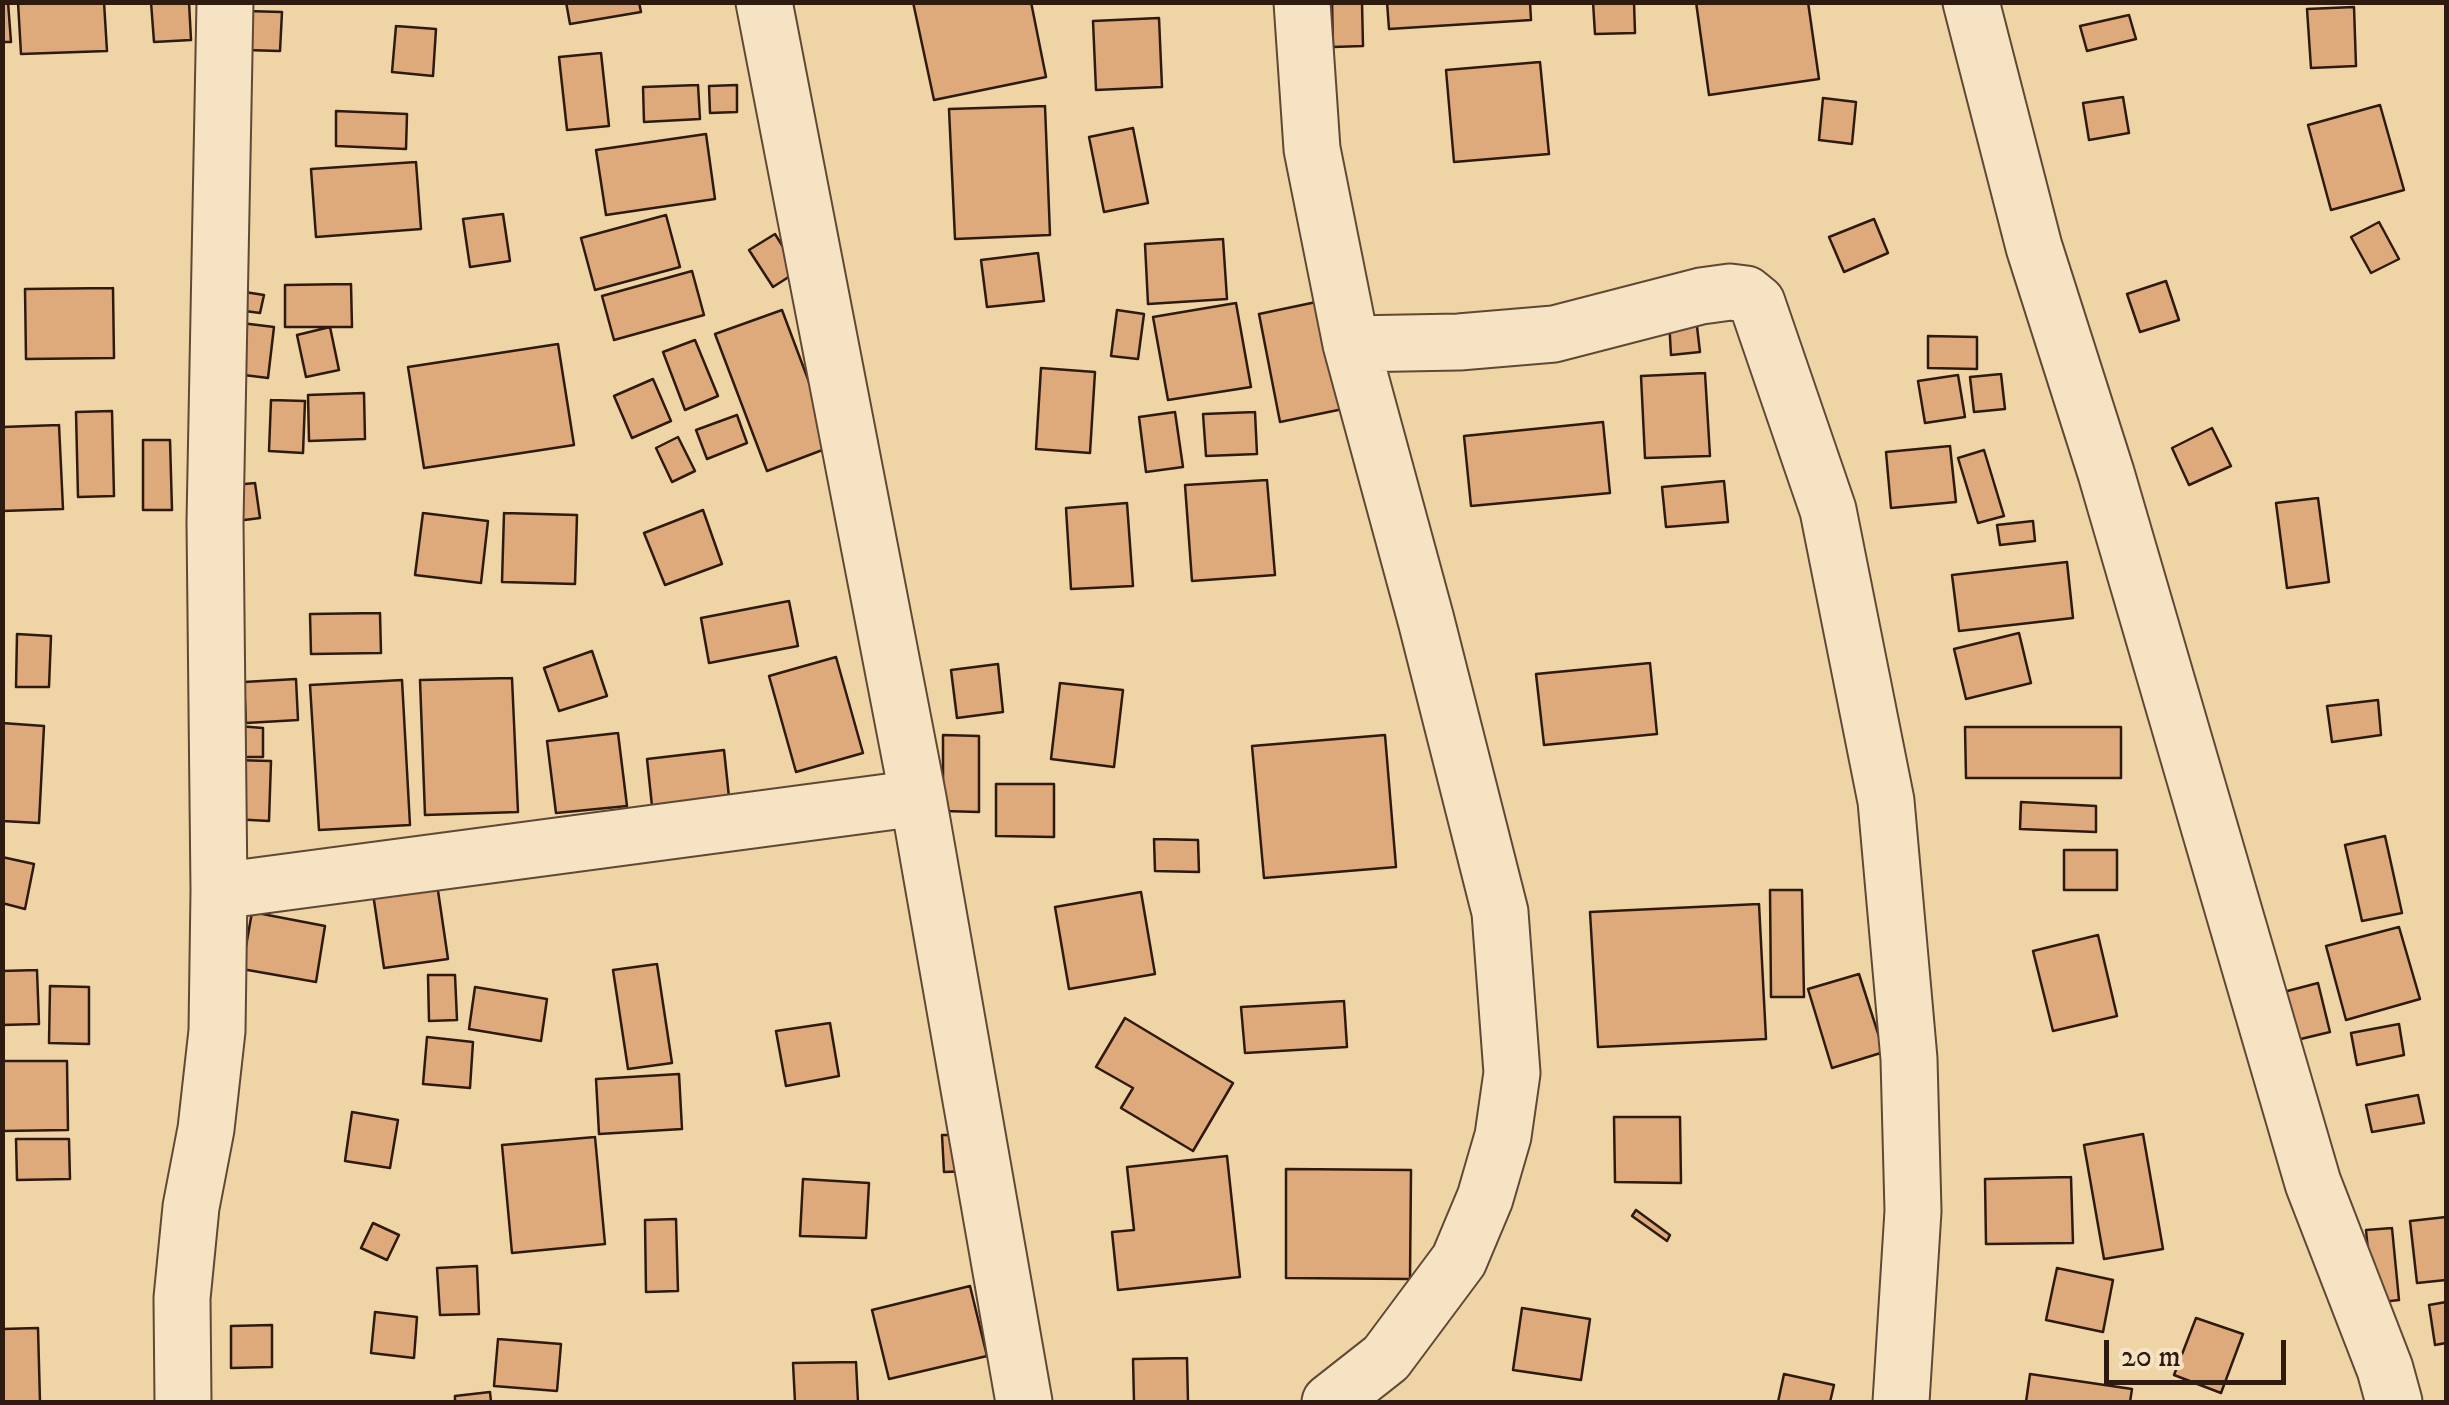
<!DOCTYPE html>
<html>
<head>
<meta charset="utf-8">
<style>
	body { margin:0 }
	#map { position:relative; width:2449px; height:1405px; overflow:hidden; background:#efd4a5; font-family:"IM FELL DW Pica",serif }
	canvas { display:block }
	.frame { position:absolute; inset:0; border:5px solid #2f1a10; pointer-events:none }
	.scale { position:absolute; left:2104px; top:1340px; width:182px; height:45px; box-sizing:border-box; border:5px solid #2f1a10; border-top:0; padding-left:12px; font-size:30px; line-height:35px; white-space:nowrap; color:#2f1a10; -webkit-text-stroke:8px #f5e3c4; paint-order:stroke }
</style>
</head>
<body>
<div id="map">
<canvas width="2449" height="1405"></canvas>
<div class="frame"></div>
<div class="scale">20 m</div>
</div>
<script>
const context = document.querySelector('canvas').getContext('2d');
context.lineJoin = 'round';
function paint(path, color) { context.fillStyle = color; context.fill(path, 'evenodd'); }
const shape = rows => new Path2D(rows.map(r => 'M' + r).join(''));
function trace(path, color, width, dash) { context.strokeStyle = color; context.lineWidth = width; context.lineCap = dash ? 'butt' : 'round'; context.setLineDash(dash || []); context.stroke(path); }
const building = shape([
	[2,2,8,2,11,42,2,42,2,2],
	[18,2,104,2,107,51,21,54,18,2],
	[151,2,189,2,191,40,154,42,151,2],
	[566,2,639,2,641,12,570,24,566,2],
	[913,2,1031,2,1046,77,934,100,913,2],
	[1332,2,1362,2,1363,46,1333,47,1332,2],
	[1387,2,1530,2,1531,20,1389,29,1387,2],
	[1593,2,1634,2,1635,33,1595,34,1593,2],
	[1696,2,1808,2,1819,79,1709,95,1696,2],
	[2354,7,2356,66,2311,68,2307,9,2354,7],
	[246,11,282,12,280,51,245,50,246,11],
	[2129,15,2136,39,2087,51,2080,26,2129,15],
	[1159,18,1162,87,1096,90,1093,21,1159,18],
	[396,26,436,29,433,76,392,72,396,26],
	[601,53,609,126,567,130,559,57,601,53],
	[1540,62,1549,154,1454,162,1446,70,1540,62],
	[698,85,700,119,644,122,643,87,698,85],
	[737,85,737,112,710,113,709,86,737,85],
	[2123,97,2129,133,2089,140,2083,103,2123,97],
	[1823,98,1856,102,1852,144,1819,140,1823,98],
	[2380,105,2404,190,2331,210,2308,125,2380,105],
	[1045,106,1050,235,955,239,949,109,1045,106],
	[336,111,407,114,406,149,336,146,336,111],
	[1133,128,1148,203,1104,212,1089,137,1133,128],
	[706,134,715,199,606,215,596,150,706,134],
	[416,162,421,229,316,237,311,169,416,162],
	[503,214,510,261,470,267,463,219,503,214],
	[666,215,680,267,595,290,581,238,666,215],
	[1874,219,1888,253,1844,272,1829,237,1874,219],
	[2379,222,2399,259,2371,273,2351,237,2379,222],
	[775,234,798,271,773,287,749,250,775,234],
	[1223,239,1227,299,1148,304,1145,244,1223,239],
	[1038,253,1044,301,987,307,981,260,1038,253],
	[692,271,704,315,614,340,602,296,692,271],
	[2166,281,2179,320,2140,332,2127,294,2166,281],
	[351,284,352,327,285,327,285,285,351,284],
	[113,288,114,358,26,359,25,289,113,288],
	[232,290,264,295,260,313,230,309,232,290],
	[1321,301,1343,409,1280,422,1259,314,1321,301],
	[1236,303,1251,387,1168,400,1153,317,1236,303],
	[782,310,833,446,767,471,715,334,782,310],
	[1117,310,1144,314,1138,359,1111,356,1117,310],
	[1696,318,1700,352,1671,355,1669,320,1696,318],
	[233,322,274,327,268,378,228,373,233,322],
	[330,327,339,370,306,377,297,335,330,327],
	[1928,336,1977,337,1977,369,1928,368,1928,336],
	[695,340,718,396,685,410,663,352,695,340],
	[558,344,574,445,424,468,408,367,558,344],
	[1041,368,1095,372,1090,453,1036,449,1041,368],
	[1705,373,1710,456,1645,458,1641,376,1705,373],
	[2001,374,2005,409,1974,412,1970,377,2001,374],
	[1958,375,1965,417,1925,423,1918,381,1958,375],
	[653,379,671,421,632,438,614,396,653,379],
	[364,393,365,439,309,441,308,395,364,393],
	[271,400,305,401,303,453,269,451,271,400],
	[112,411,114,496,78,497,76,412,112,411],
	[1175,412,1183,467,1146,472,1139,417,1175,412],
	[1255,412,1257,454,1206,456,1203,414,1255,412],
	[737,415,747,443,707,459,696,430,737,415],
	[1603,422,1610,493,1471,506,1464,436,1603,422],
	[59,425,63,509,2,511,2,427,59,425],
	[2212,428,2231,466,2189,485,2172,448,2212,428],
	[678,437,695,471,672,482,656,448,678,437],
	[143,440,170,440,172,510,143,510,143,440],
	[1950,446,1956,502,1891,508,1886,452,1950,446],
	[1984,450,2004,516,1978,523,1958,458,1984,450],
	[1267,480,1275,575,1192,581,1185,485,1267,480],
	[1724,481,1728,522,1666,527,1662,487,1724,481],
	[255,483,260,518,229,522,224,486,255,483],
	[2318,498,2329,582,2287,588,2276,503,2318,498],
	[1127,503,1133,586,1071,589,1066,508,1127,503],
	[703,510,722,564,665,585,644,533,703,510],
	[423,513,488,521,481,583,415,575,423,513],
	[504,513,577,515,575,584,502,582,504,513],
	[2033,521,2035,541,2000,545,1997,525,2033,521],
	[2067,562,2073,618,1959,631,1952,575,2067,562],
	[789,601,798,646,709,663,701,618,789,601],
	[380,613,381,653,311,654,310,614,380,613],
	[2019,633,2031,683,1966,699,1954,649,2019,633],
	[17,634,51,636,49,687,16,687,17,634],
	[592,651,607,696,559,711,544,668,592,651],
	[836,657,863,753,796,772,769,676,836,657],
	[1650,663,1657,734,1544,745,1536,674,1650,663],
	[998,664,1003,712,957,718,951,670,998,664],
	[512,678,518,812,425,815,420,680,512,678],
	[296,679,298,720,246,723,244,682,296,679],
	[402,680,410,825,319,830,310,685,402,680],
	[1060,683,1123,690,1114,767,1051,759,1060,683],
	[2378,700,2381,735,2332,742,2327,706,2378,700],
	[2,723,44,726,39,823,2,821,2,723],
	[238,726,263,728,263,757,237,757,238,726],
	[1965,727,2121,727,2121,778,1966,778,1965,727],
	[618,733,627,806,556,813,547,741,618,733],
	[943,735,979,736,979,812,943,811,943,735],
	[1385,735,1396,867,1264,878,1252,746,1385,735],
	[724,750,729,797,652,806,647,759,724,750],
	[234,760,271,761,269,821,232,819,234,760],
	[996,784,1054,784,1054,837,996,836,996,784],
	[2021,802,2096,806,2096,832,2020,829,2021,802],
	[2385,836,2402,913,2362,921,2345,845,2385,836],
	[1154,839,1198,840,1199,872,1155,871,1154,839],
	[2064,850,2117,850,2117,890,2064,890,2064,850],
	[2,857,34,864,25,909,2,903,2,857],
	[436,877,448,959,384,968,372,887,436,877],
	[1770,890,1802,890,1804,997,1771,997,1770,890],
	[1141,892,1155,974,1069,989,1055,907,1141,892],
	[1759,904,1766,1039,1598,1047,1590,912,1759,904],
	[252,912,325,926,316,982,242,969,252,912],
	[2399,927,2420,999,2346,1020,2326,946,2399,927],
	[2098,935,2117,1016,2053,1031,2033,951,2098,935],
	[657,964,672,1063,628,1069,613,970,657,964],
	[37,970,39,1024,2,1025,2,971,37,970],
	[1859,974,1884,1052,1832,1068,1808,989,1859,974],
	[428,975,455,975,457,1020,429,1021,428,975],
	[2318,983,2330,1032,2284,1043,2272,995,2318,983],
	[50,986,89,987,89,1044,49,1043,50,986],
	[475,987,547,999,541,1041,469,1029,475,987],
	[1344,1001,1347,1047,1245,1053,1241,1007,1344,1001],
	[1125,1018,1233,1083,1193,1151,1121,1108,1133,1088,1096,1067,1125,1018],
	[830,1023,839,1076,786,1086,776,1031,830,1023],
	[2399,1024,2404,1055,2357,1065,2351,1033,2399,1024],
	[427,1037,473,1042,470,1088,423,1084,427,1037],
	[2,1061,67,1061,68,1130,2,1131,2,1061],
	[679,1074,682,1129,599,1134,596,1079,679,1074],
	[2418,1095,2424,1123,2372,1132,2366,1105,2418,1095],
	[352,1112,398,1120,390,1168,345,1161,352,1112],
	[1614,1117,1680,1117,1681,1183,1615,1182,1614,1117],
	[2143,1134,2163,1249,2104,1259,2084,1145,2143,1134],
	[942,1135,970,1135,972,1171,944,1172,942,1135],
	[595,1137,605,1244,512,1253,502,1145,595,1137],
	[16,1139,69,1139,70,1179,17,1180,16,1139],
	[1227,1156,1240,1277,1118,1290,1112,1232,1134,1230,1127,1167,1227,1156],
	[1286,1169,1411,1170,1410,1279,1286,1278,1286,1169],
	[2071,1177,2073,1243,1986,1244,1985,1179,2071,1177],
	[803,1179,869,1183,866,1238,800,1236,803,1179],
	[1636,1210,1670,1235,1667,1241,1632,1216,1636,1210],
	[2446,1217,2446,1280,2417,1283,2410,1221,2446,1217],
	[676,1219,678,1291,646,1292,645,1220,676,1219],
	[373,1223,399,1235,387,1260,361,1248,373,1223],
	[2392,1228,2399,1300,2373,1303,2366,1230,2392,1228],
	[477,1266,479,1314,440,1315,437,1268,477,1266],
	[2057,1268,2113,1280,2103,1332,2046,1320,2057,1268],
	[970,1286,987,1356,889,1379,872,1310,970,1286],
	[2446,1302,2446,1343,2435,1345,2429,1305,2446,1302],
	[1522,1308,1590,1319,1581,1380,1513,1370,1522,1308],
	[375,1312,417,1317,414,1358,371,1353,375,1312],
	[2196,1318,2243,1334,2221,1393,2174,1375,2196,1318],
	[272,1325,272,1367,231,1368,231,1326,272,1325],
	[38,1328,40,1402,2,1402,2,1329,38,1328],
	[498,1339,561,1344,557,1391,494,1386,498,1339],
	[1187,1358,1188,1402,1134,1402,1133,1359,1187,1358],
	[856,1362,858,1402,795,1402,793,1363,856,1362],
	[1784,1374,1834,1385,1830,1402,1778,1402,1784,1374],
	[2030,1374,2132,1389,2130,1402,2026,1402,2030,1374],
	[490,1392,491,1402,455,1402,455,1396,490,1392]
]);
paint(building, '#dea97b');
trace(building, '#2f1a10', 2.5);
const minor = shape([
	[764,2,918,798,1024,1402],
	[1302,2,1312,149,1351,344,1426,620,1500,912,1512,1073,1503,1136,1485,1198,1459,1260,1386,1358,1330,1402],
	[1971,2,2034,247,2106,473,2313,1183,2385,1369,2394,1402],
	[1351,344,1459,342,1554,334,1701,296,1730,292,1746,294,1757,303,1828,510,1886,801,1909,1059,1913,1211,1901,1402],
	[219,891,918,798],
	[183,1402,182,1298,191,1207,206,1129,217,1031,219,891,215,522,225,2]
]);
trace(minor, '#5f4835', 59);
trace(minor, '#f5e3c4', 55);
</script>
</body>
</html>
